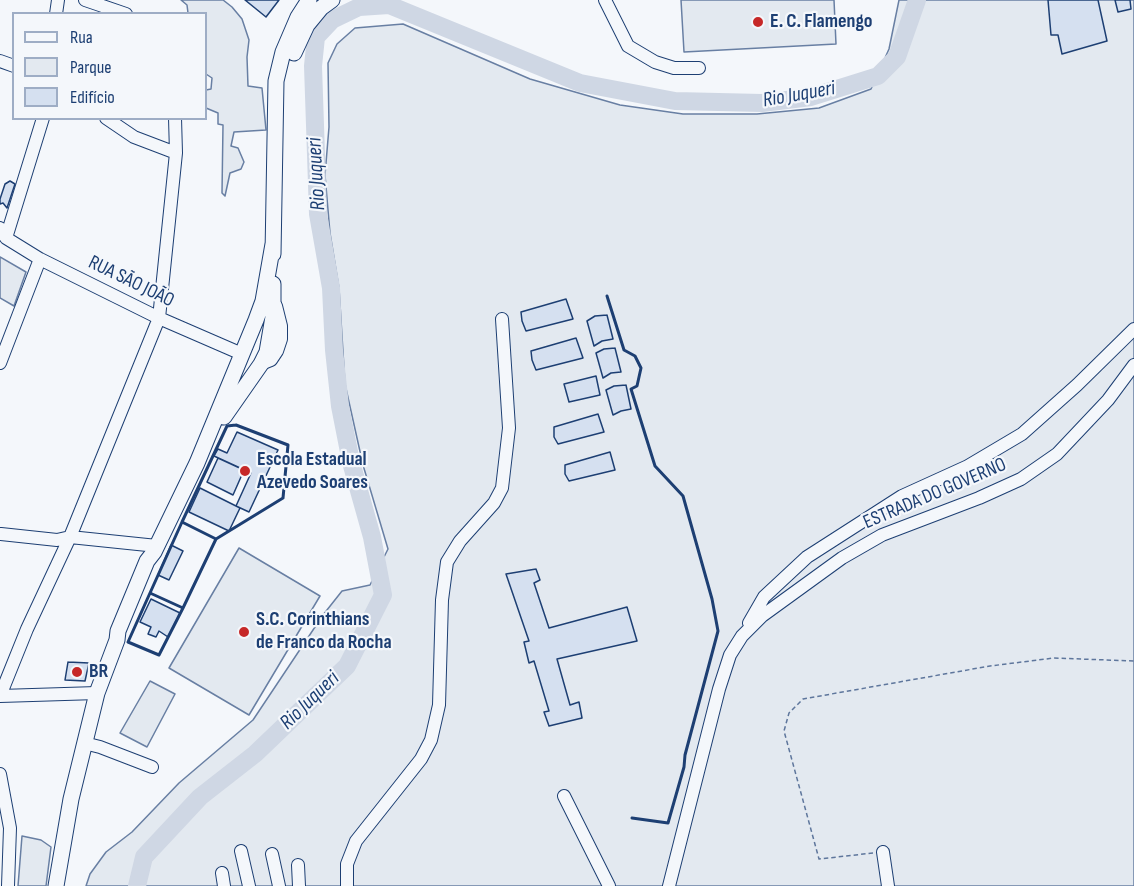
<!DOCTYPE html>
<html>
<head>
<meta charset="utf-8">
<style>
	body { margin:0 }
	#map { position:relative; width:1134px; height:886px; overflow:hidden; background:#f4f7fb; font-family:"Sofia Sans Condensed",sans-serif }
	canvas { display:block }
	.legend { position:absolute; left:12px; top:12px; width:195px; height:108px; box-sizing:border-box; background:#f4f7fb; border:2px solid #9eadc5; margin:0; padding:8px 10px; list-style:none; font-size:18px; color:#1d3f73 }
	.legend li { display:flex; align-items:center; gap:12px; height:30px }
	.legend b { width:30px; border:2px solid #9eadc5 }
</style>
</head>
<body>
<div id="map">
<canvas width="1134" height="886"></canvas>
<ul class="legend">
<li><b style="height:8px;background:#f4f7fb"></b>Rua</li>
<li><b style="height:16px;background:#e3e9f0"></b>Parque</li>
<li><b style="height:16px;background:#d5e0f0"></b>Edifício</li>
</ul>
</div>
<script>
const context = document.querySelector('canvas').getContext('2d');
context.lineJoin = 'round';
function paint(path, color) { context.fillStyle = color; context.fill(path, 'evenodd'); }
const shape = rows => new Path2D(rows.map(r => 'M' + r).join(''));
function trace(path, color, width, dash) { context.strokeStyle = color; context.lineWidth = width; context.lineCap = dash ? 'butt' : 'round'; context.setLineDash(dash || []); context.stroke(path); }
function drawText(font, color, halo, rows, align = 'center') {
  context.font = font + ' "Sofia Sans Condensed",sans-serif'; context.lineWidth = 4.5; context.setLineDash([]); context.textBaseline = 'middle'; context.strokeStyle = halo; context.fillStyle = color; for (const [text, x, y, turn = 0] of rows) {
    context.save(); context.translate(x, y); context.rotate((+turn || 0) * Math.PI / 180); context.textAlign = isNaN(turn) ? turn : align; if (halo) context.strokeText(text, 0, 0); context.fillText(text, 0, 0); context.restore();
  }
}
const green = shape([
	[181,0,223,0,232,7,242,19,249,40,247,57,248,86,262,88,266,130,234,132,231,146,238,148,244,162,241,169,230,173,225,196,222,193,223,125,218,124,218,113,206,108,206,90,211,89,212,78,206,74,206,14,188,13,187,5,181,0],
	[681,0,834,0,836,44,684,52,681,0],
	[899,0,1134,0,1134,886,86,886,90,874,106,852,132,832,179,783,253,720,323,615,342,591,370,585,388,549,363,465,345,384,339,288,330,233,325,175,329,127,328,63,337,44,355,28,403,24,530,79,620,105,683,114,757,114,819,108,871,89,889,49,899,0],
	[0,257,26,272,14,306,0,298,0,257],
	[239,548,320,596,249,715,169,668,239,548],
	[150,681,175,694,147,747,120,733,150,681],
	[22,836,41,840,51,847,46,886,18,886,22,836]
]);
paint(green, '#e3e9f0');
trace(green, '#687fa3', 1.5);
trace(shape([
	[137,886,144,857,200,797,255,754,347,666,383,595,372,537,351,462,340,406,334,350,331,288,318,214,313,66,316,37,332,20,359,7,389,5,580,83,675,101,762,103,811,97,878,76,897,57,917,0]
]), '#cfd7e4', 18);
const building = shape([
	[245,0,279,0,266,17,245,0],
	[1048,0,1098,0,1107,41,1062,54,1058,35,1051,35,1048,0],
	[1115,0,1130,0,1131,9,1118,12,1115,0],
	[10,181,15,184,7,208,3,203,0,204,0,199,5,184,10,181],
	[566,299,573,319,526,331,522,321,521,312,566,299],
	[607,315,613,339,602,341,594,346,587,321,595,316,607,315],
	[576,338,583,358,536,370,532,360,531,351,576,338],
	[615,348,621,372,611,373,603,378,596,353,604,349,615,348],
	[596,376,600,395,569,402,564,384,596,376],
	[626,385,631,409,621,411,613,415,606,390,614,386,626,385],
	[598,414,604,432,558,444,554,437,554,427,598,414],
	[237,432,278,450,249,512,236,506,251,473,214,456,218,449,227,453,237,432],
	[610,452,615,470,569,481,565,474,565,465,610,452],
	[218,458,244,470,233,495,207,482,218,458],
	[200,488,240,508,229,531,189,512,200,488],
	[171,545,183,551,169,580,158,575,171,545],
	[536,569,540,580,534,583,549,628,627,607,637,641,557,659,570,705,579,702,582,718,549,726,544,712,549,711,534,661,529,663,524,642,529,641,506,574,536,569],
	[151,599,180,613,168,637,159,631,156,637,148,634,151,627,140,622,151,599],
	[68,662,89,663,85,681,65,680,68,662]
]);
paint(building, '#d5e0f0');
trace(building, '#1d3f73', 1.5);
const minor = shape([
	[85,0,126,14],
	[605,0,628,46,655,62,674,68,699,68],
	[56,14,58,0],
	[0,61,14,66],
	[106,118,134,137,176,153],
	[0,228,6,238,40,259,159,318,242,354],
	[6,238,43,118],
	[0,363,40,259],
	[261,364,271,360,277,351,281,339,281,326,276,306],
	[1,534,57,540,70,537,157,546],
	[749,623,764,597,807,557,902,496,968,466,1022,434,1077,385,1134,329],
	[0,696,27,629,70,537,159,318,176,153,175,118],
	[0,696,97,693],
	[84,743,100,747,152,767],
	[0,774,10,828,8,886],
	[564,796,609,886],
	[241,851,249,886],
	[883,852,888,886],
	[272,854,279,886],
	[298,865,299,886],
	[222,873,224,886],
	[347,886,347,864,356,841,421,759,431,740,439,705,442,600,447,562,460,541,494,503,502,488,509,428,502,319],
	[669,886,719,689,730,655,742,636,762,616,842,558,882,535,979,498,1021,479,1057,454,1108,400,1134,365]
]);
const major = shape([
	[294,53,307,25,321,8,332,0],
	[273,254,276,81,283,52,298,17,309,0],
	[224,417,261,364,267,352,273,317,273,284],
	[56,886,71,799,97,693,117,640,118,631,147,561,154,552,197,463,256,320,263,301,273,244]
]);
trace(minor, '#1d3f73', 14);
trace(major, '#1d3f73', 17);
trace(shape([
	[873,853,819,859,784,731,789,713,803,699,990,666,1054,658,1134,661]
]), '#5e769c', 1.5, [4.5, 3]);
trace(minor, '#f4f7fb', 12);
trace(major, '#f4f7fb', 15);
trace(shape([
	[607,296,624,350,635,356,641,368,637,386,631,389,655,466,683,496,712,599,718,631,685,755,684,767,668,823,632,818],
	[236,425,288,445,283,498,216,539,182,522,227,426,236,425],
	[182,522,216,539,183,608,150,593,182,522],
	[150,593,183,608,159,655,128,642,150,593]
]), '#1d3f73', 3);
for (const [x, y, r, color] of [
	[758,22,6,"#c62828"],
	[245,471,6,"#c62828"],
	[244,632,6,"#c62828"],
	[77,672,6,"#c62828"]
]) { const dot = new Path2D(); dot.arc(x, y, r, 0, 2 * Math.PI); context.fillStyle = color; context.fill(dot); trace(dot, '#f4f7fb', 2); }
drawText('bold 20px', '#1d3f73', '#f4f7fb', [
	["E. C. Flamengo",770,22],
	["Escola Estadual",257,460],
	["Azevedo Soares",257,483],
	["S.C. Corinthians",256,620],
	["de Franco da Rocha",256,643],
	["BR",89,672]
], 'left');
drawText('20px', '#1d3f73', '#f4f7fb', [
	["RUA SÃO JOÃO",131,282,26],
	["ESTRADA DO GOVERNO",935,494,-23]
]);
drawText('italic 21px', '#1d3f73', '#f4f7fb', [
	["Rio Juqueri",799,95,-10],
	["Rio Juqueri",317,174,-93],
	["Rio Juqueri",310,701,-44]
]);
</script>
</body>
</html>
